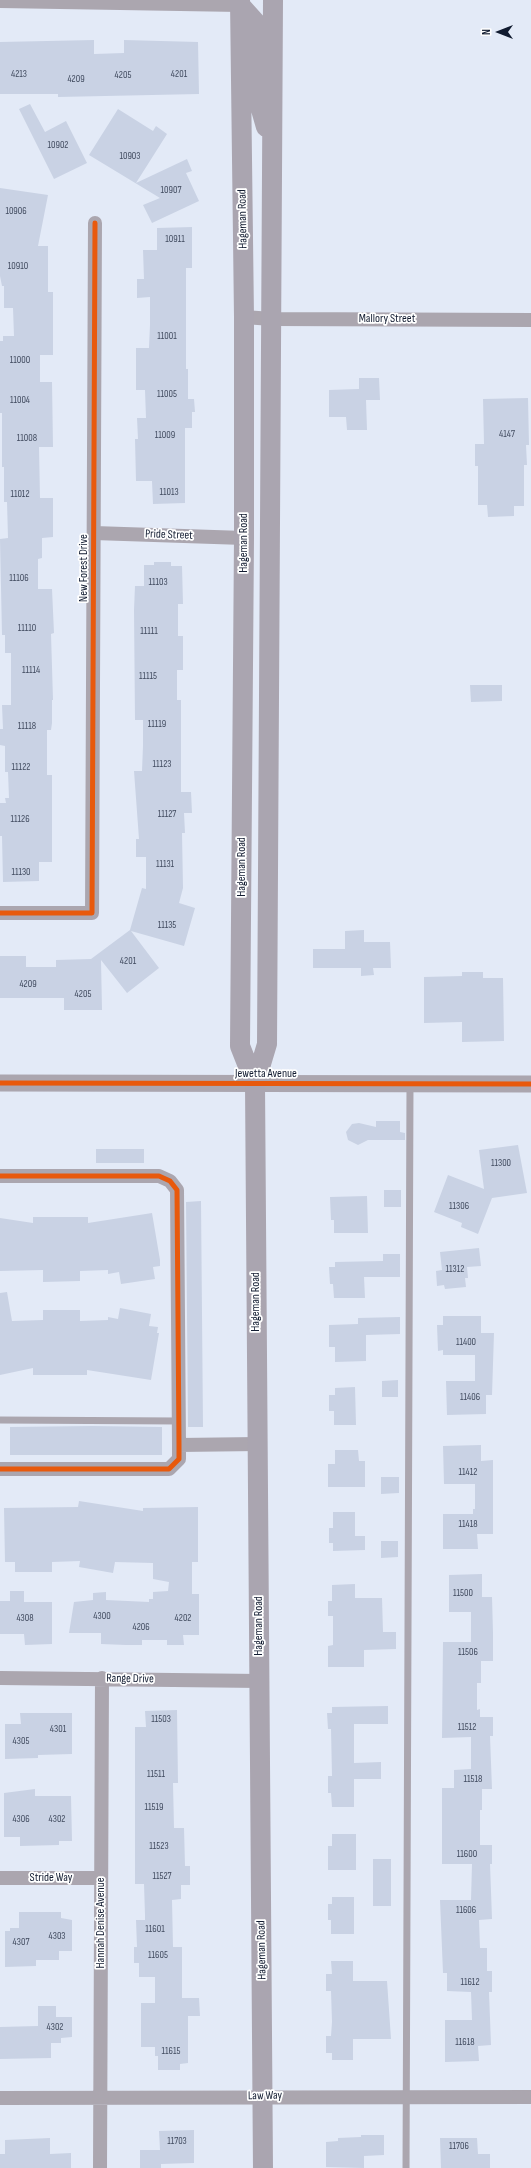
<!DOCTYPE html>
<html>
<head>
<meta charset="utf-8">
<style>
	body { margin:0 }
	#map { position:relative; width:531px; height:2168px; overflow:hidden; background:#e3eaf7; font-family:"Sofia Sans Condensed",sans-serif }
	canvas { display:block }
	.north { position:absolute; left:479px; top:12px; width:40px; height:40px; -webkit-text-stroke:3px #fff; paint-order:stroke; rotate:270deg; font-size:11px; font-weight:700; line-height:16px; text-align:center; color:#111b30 }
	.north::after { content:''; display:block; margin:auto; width:14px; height:18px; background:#111b30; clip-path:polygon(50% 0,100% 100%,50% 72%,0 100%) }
</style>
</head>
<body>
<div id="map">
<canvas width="531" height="2168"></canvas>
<div class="north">N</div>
</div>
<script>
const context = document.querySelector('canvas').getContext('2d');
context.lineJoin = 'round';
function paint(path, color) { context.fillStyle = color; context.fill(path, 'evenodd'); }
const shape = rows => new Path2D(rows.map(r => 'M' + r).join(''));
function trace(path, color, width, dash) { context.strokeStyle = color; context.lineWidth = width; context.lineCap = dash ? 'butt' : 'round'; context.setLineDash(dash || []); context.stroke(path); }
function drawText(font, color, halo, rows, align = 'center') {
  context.font = font + ' "Sofia Sans Condensed",sans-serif'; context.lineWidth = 3.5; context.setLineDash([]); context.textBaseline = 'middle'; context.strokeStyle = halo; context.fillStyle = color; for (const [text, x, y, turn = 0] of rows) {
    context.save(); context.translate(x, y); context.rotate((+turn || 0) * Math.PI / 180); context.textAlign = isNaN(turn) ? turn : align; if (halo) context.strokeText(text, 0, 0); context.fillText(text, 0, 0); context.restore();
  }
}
paint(shape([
	[94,40,94,54,124,53,124,40,198,42,199,94,58,97,58,94,0,94,0,42],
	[30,104,45,132,66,121,87,163,54,179,19,109],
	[118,109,153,131,156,126,167,134,136,183,187,159,192,171,186,173,199,201,152,223,143,205,160,198,89,155],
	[0,188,48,195,38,246,48,246,48,292,53,292,53,355,40,355,40,382,52,382,53,447,39,447,40,498,53,498,53,537,42,538,42,558,38,559,38,589,52,589,54,633,51,634,53,700,52,700,52,723,51,730,47,730,47,775,52,775,52,862,39,862,39,881,3,882,2,836,0,836,0,803,6,803,5,798,9,798,8,772,5,772,5,746,0,745,0,729,3,729,2,705,11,705,11,653,5,653,5,635,2,635,0,539,8,538,7,502,4,502,4,467,2,467,2,413,0,413,0,341,3,341,3,336,14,336,13,308,4,308,4,286,2,286,0,276],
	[192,227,192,268,186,268,186,369,188,369,188,399,194,399,195,412,192,412,192,428,185,428,185,503,153,504,152,481,136,481,135,439,138,439,137,418,146,418,145,390,136,390,136,348,149,348,150,325,150,297,137,298,137,279,144,279,143,250,157,250,157,228],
	[359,378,379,378,380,400,366,400,367,430,347,430,346,417,329,417,329,390,359,389],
	[528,398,529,445,526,445,527,465,524,465,524,506,514,506,514,516,488,517,487,505,478,505,478,466,475,466,475,444,484,444,483,399],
	[154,562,171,562,171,566,182,566,183,604,178,604,178,636,183,636,183,670,177,670,177,700,181,700,181,792,191,792,192,813,184,813,185,833,182,833,183,888,179,903,195,908,184,946,131,931,159,968,127,993,101,960,102,1010,64,1010,64,998,0,998,0,956,26,956,26,967,56,967,56,960,91,959,130,930,142,888,146,889,146,857,136,857,136,839,139,839,134,771,142,771,143,746,143,720,135,720,134,610,135,586,144,586,144,565,154,565],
	[470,685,502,685,502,701,471,702],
	[364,930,364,942,390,942,391,968,373,968,374,975,361,976,361,968,313,968,313,949,345,949,345,931],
	[462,972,483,972,483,978,503,978,504,1041,462,1042,462,1022,424,1023,424,977,462,976],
	[376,1121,400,1121,400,1132,405,1133,405,1140,368,1140,358,1145,348,1140,346,1132,352,1124,359,1123,376,1127],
	[518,1145,527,1193,492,1198,478,1234,461,1227,462,1223,434,1212,448,1175,484,1189,479,1150],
	[96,1149,144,1149,144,1163,96,1163],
	[384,1190,401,1190,401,1207,384,1207],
	[367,1196,368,1233,334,1233,334,1220,331,1220,330,1197],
	[201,1201,203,1427,188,1427,186,1202],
	[152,1213,160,1260,160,1266,153,1267,155,1279,121,1284,119,1272,108,1274,108,1270,80,1271,80,1281,43,1282,43,1270,0,1271,0,1218,33,1223,33,1217,88,1217,88,1223],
	[479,1248,481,1266,467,1267,468,1278,465,1278,466,1287,445,1289,444,1285,437,1286,436,1271,442,1270,440,1252],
	[383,1254,400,1254,400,1277,364,1277,365,1298,334,1298,333,1284,330,1284,329,1267,335,1267,335,1262,383,1261],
	[7,1292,12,1321,43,1320,43,1310,80,1310,80,1321,108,1320,108,1317,118,1319,120,1308,151,1314,149,1326,158,1327,157,1333,159,1333,151,1380,87,1370,87,1375,33,1375,33,1368,0,1375,0,1293],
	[443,1316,481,1316,481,1333,494,1333,492,1395,486,1395,486,1414,447,1415,446,1381,475,1381,475,1355,443,1355,443,1350,438,1351,437,1325,443,1325],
	[400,1317,400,1334,366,1335,366,1361,335,1362,335,1347,329,1347,329,1325,358,1324,358,1318],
	[398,1380,398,1397,382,1397,382,1381],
	[355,1387,356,1425,334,1425,334,1411,329,1411,329,1395,335,1395,335,1388],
	[92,1426,162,1427,162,1455,10,1455,10,1427],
	[481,1445,481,1461,493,1460,493,1534,477,1534,478,1549,443,1549,443,1514,473,1514,473,1509,475,1509,475,1484,444,1484,443,1446],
	[335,1450,358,1450,359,1461,365,1461,365,1487,328,1487,328,1464,335,1464],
	[381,1477,399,1477,399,1493,381,1494],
	[79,1501,143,1511,143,1508,198,1507,198,1562,192,1562,192,1594,199,1594,199,1635,183,1635,184,1645,167,1645,167,1640,142,1640,142,1645,126,1645,101,1644,101,1633,69,1633,74,1602,93,1600,93,1593,106,1592,106,1600,149,1602,149,1599,153,1599,153,1592,168,1591,169,1582,153,1579,153,1563,115,1562,113,1573,79,1567,80,1561,52,1562,52,1572,15,1572,15,1562,5,1562,4,1508,78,1507],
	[333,1512,355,1512,355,1536,365,1536,365,1550,333,1551,333,1543,329,1543,329,1528,333,1528],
	[381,1541,398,1541,398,1557,381,1558],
	[482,1574,482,1597,492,1597,493,1633,493,1661,481,1661,481,1683,477,1683,477,1710,480,1709,480,1717,493,1717,493,1736,490,1736,492,1789,482,1789,482,1810,480,1810,480,1845,492,1845,492,1864,490,1864,492,1919,479,1920,480,1948,487,1948,487,1971,492,1971,492,1992,489,1992,491,2045,478,2046,479,2061,445,2062,445,2020,472,2020,471,1992,447,1991,447,1973,443,1973,440,1900,471,1900,472,1864,442,1864,442,1788,454,1788,454,1770,471,1769,471,1737,442,1738,443,1642,471,1642,471,1612,449,1612,449,1575],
	[355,1584,355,1598,382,1598,383,1632,396,1632,396,1649,364,1650,364,1667,328,1667,328,1646,333,1645,333,1616,328,1616,328,1601,332,1601,332,1585],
	[10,1591,24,1591,24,1602,52,1602,52,1644,25,1645,24,1634,0,1634,0,1601,10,1601],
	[388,1706,388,1724,354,1724,354,1763,381,1762,381,1779,354,1779,354,1807,332,1807,331,1793,328,1793,328,1776,332,1776,331,1729,328,1729,327,1713,332,1713,332,1707],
	[177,1710,178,1783,173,1783,174,1828,184,1828,185,1866,190,1866,190,1885,181,1885,181,1899,172,1900,173,1947,182,1947,182,1998,199,1998,200,2016,188,2016,188,2063,180,2064,180,2070,158,2070,158,2056,155,2056,155,2047,141,2047,141,2003,155,2003,155,1977,139,1977,139,1963,134,1963,134,1947,137,1947,136,1920,145,1920,145,1915,144,1884,135,1884,135,1727,146,1727,145,1711],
	[20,1713,72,1713,72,1754,38,1755,38,1758,5,1759,5,1724,21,1724],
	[35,1789,35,1796,71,1796,72,1841,59,1841,59,1845,20,1846,20,1837,4,1837,4,1793],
	[332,1834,356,1834,356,1870,328,1870,328,1846,332,1846],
	[373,1859,391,1859,391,1906,373,1906],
	[332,1897,354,1897,354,1934,331,1934,331,1920,328,1920,328,1904,332,1904],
	[19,1912,61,1912,61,1918,72,1920,72,1951,59,1951,59,1960,36,1960,36,1966,5,1967,5,1931,10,1931,10,1928,19,1928],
	[331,1961,353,1961,353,1981,387,1981,391,2039,353,2039,353,2060,332,2060,332,2053,326,2053,326,2036,331,2036,332,2022,331,1991,326,1991,326,1974,332,1974],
	[38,2006,56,2006,56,2017,72,2017,72,2037,61,2038,61,2043,51,2043,51,2058,0,2059,0,2027,38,2026],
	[194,2130,194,2163,161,2164,161,2168,140,2168,140,2150,160,2150,159,2131],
	[361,2135,384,2135,384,2155,364,2156,364,2168,326,2167,326,2142,338,2141,338,2138,361,2137],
	[50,2138,50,2154,71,2153,71,2168,0,2168,0,2154,5,2154,5,2140],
	[440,2138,477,2138,478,2154,490,2154,490,2168,441,2168]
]), '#c9d2e4');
trace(shape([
	[0,1420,179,1421],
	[406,2168,410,1084]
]), '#aba6af', 7);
trace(shape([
	[0,1,240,5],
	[244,317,272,319,531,320],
	[94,533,244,538],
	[0,913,92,913,95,223],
	[0,1176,159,1176,170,1181,177,1190,179,1445,179,1459,169,1469,0,1469],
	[179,1445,258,1444],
	[0,1678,260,1681],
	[0,1878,101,1878],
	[0,2098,531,2097],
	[100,2168,102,1678]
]), '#aba6af', 14);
trace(shape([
	[0,1083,531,1084]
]), '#aba6af', 17);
trace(shape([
	[240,0,244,317,244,538,240,1046,255,1084],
	[240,5,257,24,258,99,266,127],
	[263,2168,255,1084,267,1044,273,0]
]), '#aaa5b0', 20);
trace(shape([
	[0,913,92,913,95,223],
	[0,1083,531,1084],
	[0,1176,159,1176,170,1181,177,1190,179,1445,179,1459,169,1469,0,1469]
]), '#e8590c', 5);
drawText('10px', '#414b5f', null, [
	["4213",19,74],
	["4201",179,74],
	["4205",123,75],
	["4209",76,79],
	["10902",58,145],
	["10903",130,156],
	["10907",171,190],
	["10906",16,211],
	["10911",175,239],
	["10910",18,266],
	["11001",167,336],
	["11000",20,360],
	["11005",167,394],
	["11004",20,400],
	["4147",507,434],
	["11009",165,435],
	["11008",27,438],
	["11013",169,492],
	["11012",20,494],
	["11106",19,578],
	["11103",158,582],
	["11110",27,628],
	["11111",149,631],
	["11114",31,670],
	["11115",148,676],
	["11119",157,724],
	["11118",27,726],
	["11123",162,764],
	["11122",21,767],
	["11127",167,814],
	["11126",20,819],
	["11131",165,864],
	["11130",21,872],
	["11135",167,925],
	["4201",128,961],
	["4209",28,984],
	["4205",83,994],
	["11300",501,1163],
	["11306",459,1206],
	["11312",455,1269],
	["11400",466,1342],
	["11406",470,1397],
	["11412",468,1472],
	["11418",468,1524],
	["11500",463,1593],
	["4300",102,1616],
	["4308",25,1618],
	["4202",183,1618],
	["4206",141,1627],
	["11506",468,1652],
	["11503",161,1719],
	["11512",467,1727],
	["4301",58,1729],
	["4305",21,1741],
	["11511",156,1774],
	["11518",473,1779],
	["11519",154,1807],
	["4306",21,1819],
	["4302",57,1819],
	["11523",159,1846],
	["11600",467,1854],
	["11527",162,1876],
	["11606",466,1910],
	["11601",155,1929],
	["4303",57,1936],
	["4307",21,1942],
	["11605",158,1955],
	["11612",470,1982],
	["4302",55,2027],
	["11618",465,2042],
	["11615",171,2051],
	["11703",177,2141],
	["11706",459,2146]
]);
drawText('12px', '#111b30', '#fff', [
	["Hageman Road",243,219,-91],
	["Mallory Street",387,319],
	["Pride Street",169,535,2],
	["Hageman Road",244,543,-90],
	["New Forest Drive",84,568,-90],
	["Hageman Road",242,867,-90],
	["Jewetta Avenue",266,1074],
	["Hageman Road",256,1302,-90],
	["Hageman Road",259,1626,-90],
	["Range Drive",130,1679,1],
	["Stride Way",51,1878],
	["Hannah Denise Avenue",101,1923,-90],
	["Hageman Road",262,1950,-91],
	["Law Way",265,2096,-1]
]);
</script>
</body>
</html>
